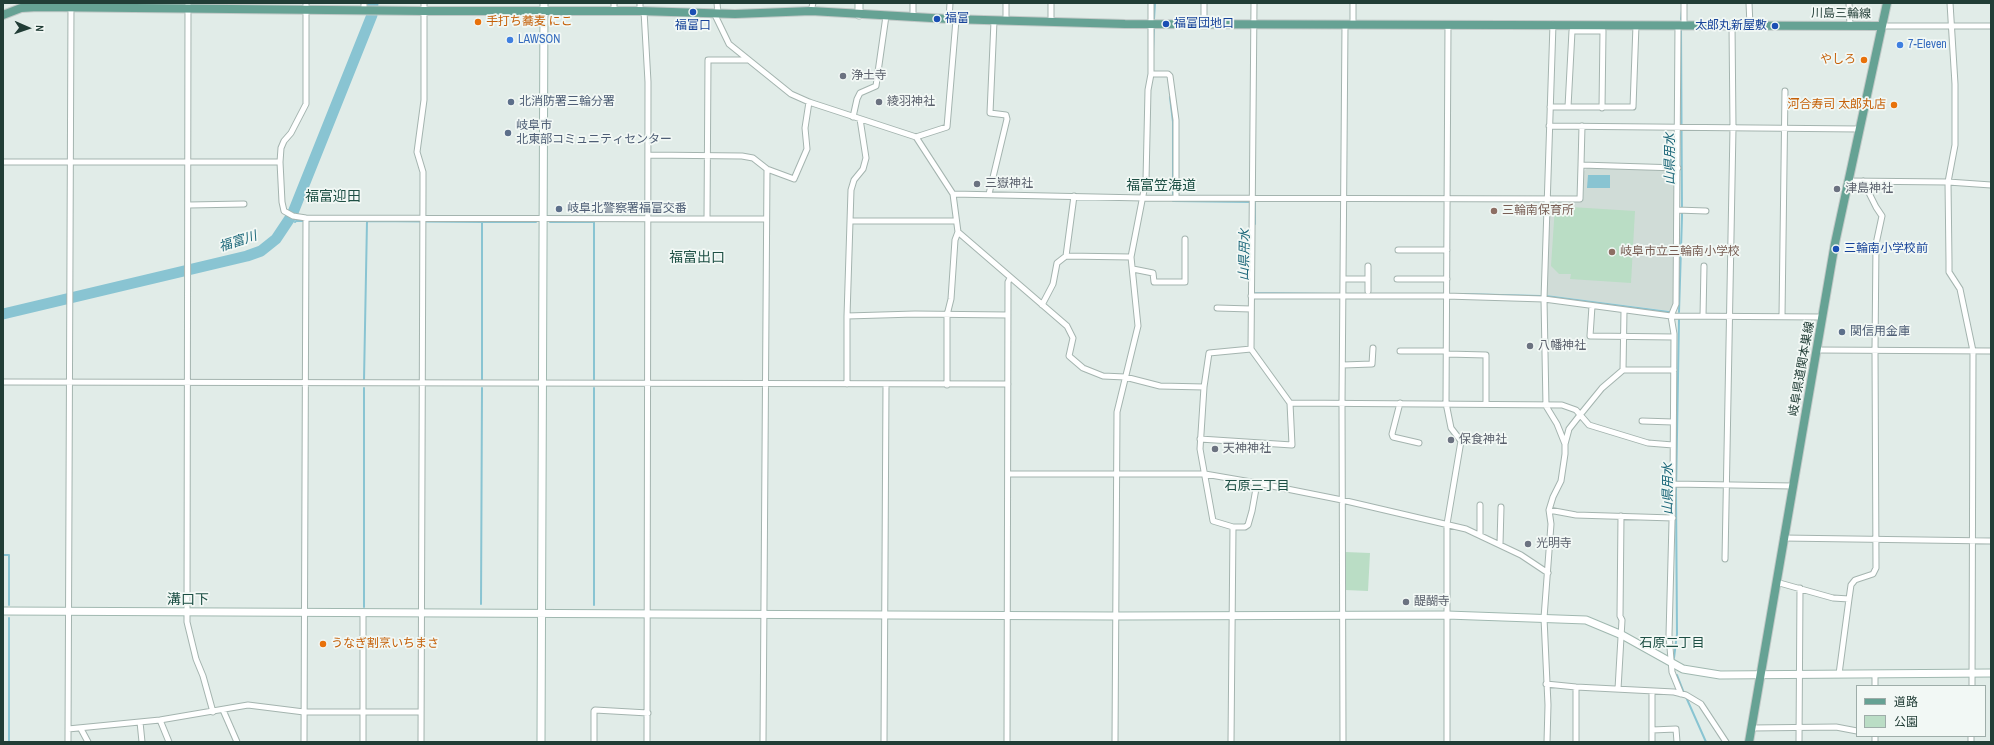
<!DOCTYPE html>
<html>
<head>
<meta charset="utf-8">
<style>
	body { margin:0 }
	#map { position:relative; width:1994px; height:745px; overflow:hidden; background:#e1ece8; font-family:"Archivo Narrow","Noto Sans JP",sans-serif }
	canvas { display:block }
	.frame { position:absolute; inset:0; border:4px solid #213d36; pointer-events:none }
	.legend { position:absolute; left:1856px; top:685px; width:130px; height:52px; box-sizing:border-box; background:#f2f8f5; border:1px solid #9eada9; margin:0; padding:5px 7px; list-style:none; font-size:12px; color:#213d36 }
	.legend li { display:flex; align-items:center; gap:8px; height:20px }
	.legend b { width:20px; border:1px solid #9eada9 }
	.north { position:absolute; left:8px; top:8px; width:40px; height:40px; -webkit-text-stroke:3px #f2f8f5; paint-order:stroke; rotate:92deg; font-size:11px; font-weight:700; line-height:16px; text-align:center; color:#213d36 }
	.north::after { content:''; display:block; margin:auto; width:14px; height:18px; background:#213d36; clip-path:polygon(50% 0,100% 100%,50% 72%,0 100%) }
</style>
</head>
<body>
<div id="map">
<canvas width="1994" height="745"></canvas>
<div class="frame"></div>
<ul class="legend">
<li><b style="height:5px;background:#66a294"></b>道路</li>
<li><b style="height:11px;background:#baddc5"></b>公園</li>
</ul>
<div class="north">N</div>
</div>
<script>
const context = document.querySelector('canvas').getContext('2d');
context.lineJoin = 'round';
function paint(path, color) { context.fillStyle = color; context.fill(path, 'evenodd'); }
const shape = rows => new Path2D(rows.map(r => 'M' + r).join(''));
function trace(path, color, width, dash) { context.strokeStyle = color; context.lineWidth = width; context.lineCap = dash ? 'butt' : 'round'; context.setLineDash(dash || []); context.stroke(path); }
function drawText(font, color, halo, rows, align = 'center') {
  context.font = font + ' "Archivo Narrow","Noto Sans JP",sans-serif'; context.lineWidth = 3.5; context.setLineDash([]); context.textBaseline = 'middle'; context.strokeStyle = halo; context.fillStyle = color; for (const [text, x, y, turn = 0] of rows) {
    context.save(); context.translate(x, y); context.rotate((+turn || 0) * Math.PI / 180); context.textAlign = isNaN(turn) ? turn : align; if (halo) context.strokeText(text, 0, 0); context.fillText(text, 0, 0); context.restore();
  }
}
paint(shape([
	[1587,168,1676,171,1674,307,1670,311,1546,295,1550,208,1553,202,1583,202,1584,171]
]), '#d0dcd7');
paint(shape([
	[1555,206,1635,211,1631,283,1570,279,1571,274,1559,274,1551,266],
	[1345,552,1370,553,1368,591,1345,590]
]), '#baddc5');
paint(shape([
	[1588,175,1610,175,1610,188,1587,188]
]), '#89c4d2');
trace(shape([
	[1154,19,1155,3],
	[1681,19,1682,10],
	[1153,52,1154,26],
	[1170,97,1173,122,1173,196],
	[1173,201,1251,202],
	[289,220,291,221],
	[367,221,482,222,482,381],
	[295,222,296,221,367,221,364,380],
	[482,222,536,222],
	[550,222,594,222,594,381],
	[1255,224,1255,203],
	[1254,291,1254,293,1337,294],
	[1461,294,1540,296],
	[1546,296,1669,312],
	[1679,312,1682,217,1681,30],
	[364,388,364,607],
	[594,388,594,605],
	[3,555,9,555,9,605],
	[481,604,482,388],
	[1674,658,1677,634,1676,492,1679,320],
	[1677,675,1684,693],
	[1686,697,1706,742],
	[9,742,9,618]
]), '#89c4d2', 2);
trace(shape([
	[3,314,247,256,261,251,276,239,292,215,372,15,373,3]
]), '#89c4d2', 11);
const street = shape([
	[188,3,187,622,196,659,203,676,213,712],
	[306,3,306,104,291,133,284,141,281,148,280,162,282,202,284,211,293,216,306,218,765,219],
	[717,3,718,13],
	[1006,3,1006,21],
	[1254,3,1251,349,1290,403,1562,405,1576,410,1589,425,1648,443,1673,445],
	[1749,3,1750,25],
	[1849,3,1850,26],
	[1950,3,1955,84,1955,145,1948,182,1949,262,1949,272,1960,289,1973,351,1972,686],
	[364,10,364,3],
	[614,11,614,3],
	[640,11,640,3],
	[644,11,648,82,647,742],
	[811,11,813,3],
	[714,13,729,44,791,94,809,102,916,137,953,194,958,232,955,240,951,299,947,315,947,385],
	[913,18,913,3],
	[949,19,950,3],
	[1051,21,1051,3],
	[1204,24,1204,3],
	[1353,25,1353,3],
	[1678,25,1676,304,1671,316,1674,334,1673,484,1669,635,1672,672,1681,694],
	[1684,25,1684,3],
	[1881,26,1991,26],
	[1151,74,1168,74,1170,76,1176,120,1176,198],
	[1550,107,1633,107,1636,25],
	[1568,107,1572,31,1603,31,1602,108],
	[853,117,857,99,860,93,876,86,886,16],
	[1549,126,1859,129],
	[916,137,947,127,956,20],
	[648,155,742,156,753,158,767,169,794,179,807,149,805,128,809,102],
	[3,162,280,162],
	[1581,165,1582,126],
	[1848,181,1948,182,1991,185],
	[953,194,1143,198,1580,199,1581,165,1678,168],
	[989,194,1007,119,1006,115,990,113,994,21],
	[189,205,244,204],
	[1677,210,1706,211],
	[707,219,708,60,747,60],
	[850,221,956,221],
	[958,232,1067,326,1073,338,1069,356,1083,368,1103,376,1125,377,1160,386,1204,387,1200,449,1213,521,1233,527,1245,527,1248,525,1252,511,1257,483],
	[1398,250,1447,250],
	[1066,256,1131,257],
	[1133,269,1153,273,1154,282,1185,282,1185,239],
	[1343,279,1368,279],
	[1397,279,1447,279],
	[1368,291,1368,266],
	[1251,296,1446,296,1544,299,1671,316,1823,317],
	[1042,305,1053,284,1057,263,1066,256,1074,196],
	[1592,306,1590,336,1674,337],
	[1217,308,1251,309],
	[847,316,915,314,1008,315],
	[1703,316,1704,266],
	[1782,316,1785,91],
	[1817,350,1991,351],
	[1400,351,1446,351],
	[1447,354,1486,355,1486,404],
	[1343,365,1372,364,1373,348],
	[1623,370,1674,370],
	[3,382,1008,384],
	[847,384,847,316,851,190,854,180,863,169,866,158,860,119],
	[1204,387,1209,353,1251,349],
	[1400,403,1392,434,1393,437,1419,443],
	[1642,421,1673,422],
	[1200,439,1292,445,1290,403],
	[1565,444,1569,429,1580,415,1602,388,1623,370,1624,311],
	[1008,474,1205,474,1257,483,1342,500,1466,529,1521,555,1548,573],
	[1673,484,1793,486],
	[1549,510,1576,515,1673,518],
	[1480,534,1480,505],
	[1783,538,1991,541],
	[1500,544,1501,507],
	[1725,559,1733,128,1732,25],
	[1776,582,1833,598,1849,599,1851,585,1855,580,1873,574,1876,568,1875,350,1876,244,1882,216,1876,207,1863,181],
	[363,612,363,742],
	[1839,674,1849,599],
	[1546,684,1576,687,1674,692,1686,695,1701,704,1726,742],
	[1875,686,1875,674],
	[1618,689,1622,620,1620,616,1621,516],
	[223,710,237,742],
	[160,720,169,742],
	[140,722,142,742],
	[1752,728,1836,727,1857,731],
	[68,729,160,720,248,705,304,712,421,712],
	[81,729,88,742],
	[1652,730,1676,729,1677,742],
	[68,742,71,3],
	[304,742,306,218],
	[421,742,423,187,423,172,417,152,424,100,424,3],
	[594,742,594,711,595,710,648,713],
	[763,742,767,169],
	[884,742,886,385],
	[1007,742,1008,282,1010,278],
	[1115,742,1117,412,1138,326,1131,257,1146,180,1148,90,1151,74,1151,3],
	[1231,742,1233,527],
	[1343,742,1342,403,1345,25],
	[1447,742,1447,524,1461,441,1451,428,1446,403,1448,24],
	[1547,742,1548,705,1544,618,1551,524,1549,510,1553,497,1561,481,1565,454,1565,444,1557,424,1546,406,1544,299,1553,24],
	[1576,742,1576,687],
	[1652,742,1652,691],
	[1799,742,1800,588],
	[1875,742,1875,736],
	[1971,742,1971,736]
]);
const secondary = shape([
	[859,15,859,3],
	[3,611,1116,616,1447,615,1586,620,1622,635,1683,669,1720,675,1991,673],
	[541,742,544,3]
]);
const primary = shape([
	[3,15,21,8,38,7,424,11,640,11,735,14,811,11,949,19,1125,24,1881,26],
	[1749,742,1835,243,1887,3]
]);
trace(street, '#a4b4af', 7);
trace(secondary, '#a0b8b0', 9);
trace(primary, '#c1c9c7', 10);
trace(street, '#fff', 5);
trace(secondary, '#fff', 7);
trace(primary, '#66a294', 8);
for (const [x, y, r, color] of [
	[693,12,4,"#1a4fb4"],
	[937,19,4,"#1a4fb4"],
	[478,22,4,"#e8710a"],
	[1166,24,4,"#1a4fb4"],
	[1775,26,4,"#1a4fb4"],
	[510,40,4,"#3f7fe0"],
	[1900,45,4,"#3f7fe0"],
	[1864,60,4,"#e8710a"],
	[843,76,4,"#6b7280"],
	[511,102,4,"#5c6f8a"],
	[879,102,4,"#6b7280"],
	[1894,105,4,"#e8710a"],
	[508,133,4,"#5c6f8a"],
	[977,184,4,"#6b7280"],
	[1837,189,4,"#6b7280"],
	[559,209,4,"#5c6f8a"],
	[1494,211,4,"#8d6e63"],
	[1836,249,4,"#1a4fb4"],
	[1612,252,4,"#8d6e63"],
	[1842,332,4,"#5c6f8a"],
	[1530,346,4,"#6b7280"],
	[1451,440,4,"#6b7280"],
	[1215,449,4,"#6b7280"],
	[1528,544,4,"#6b7280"],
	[1406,602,4,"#6b7280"],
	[323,644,4,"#e8710a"]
]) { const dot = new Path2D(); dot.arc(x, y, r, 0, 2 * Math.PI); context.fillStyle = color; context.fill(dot); trace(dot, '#f2f8f5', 1.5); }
drawText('12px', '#213d36', '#f2f8f5', [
	["川島三輪線",1841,14,1],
	["岐阜県道関本巣線",1802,369,-80]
]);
drawText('12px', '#164399', '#f2f8f5', [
	["福富",945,19],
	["福富団地口",1174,24],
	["福富口",693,26,"center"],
	["太郎丸新屋敷",1767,26,"right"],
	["三輪南小学校前",1844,249]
], 'left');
drawText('12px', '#c56008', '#f2f8f5', [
	["手打ち蕎麦 にこ",486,22],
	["やしろ",1856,60,"right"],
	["河合寿司 太郎丸店",1886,105,"right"],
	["うなぎ割烹いちまさ",331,644]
], 'left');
drawText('12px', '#366cbe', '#f2f8f5', [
	["LAWSON",518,40],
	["7-Eleven",1908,45]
], 'left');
drawText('12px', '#5b616d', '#f2f8f5', [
	["浄土寺",851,76],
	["綾羽神社",887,102],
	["三嶽神社",985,184],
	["津島神社",1845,189],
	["八幡神社",1538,346],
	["保食神社",1459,440],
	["天神神社",1223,449],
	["光明寺",1536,544],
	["醍醐寺",1414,602]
], 'left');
drawText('12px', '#4e5e75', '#f2f8f5', [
	["北消防署三輪分署",519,102],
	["岐阜市",516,126],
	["北東部コミュニティセンター",516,140],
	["岐阜北警察署福富交番",567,209],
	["関信用金庫",1850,332]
], 'left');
drawText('12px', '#785e54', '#f2f8f5', [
	["三輪南保育所",1502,211],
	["岐阜市立三輪南小学校",1620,252]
], 'left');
drawText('italic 13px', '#1b6779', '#f2f8f5', [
	["山県用水",1671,159,-90],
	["福富川",238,242,-18],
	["山県用水",1245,255,-89],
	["山県用水",1669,489,-90]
]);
drawText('13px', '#1d4f44', '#f2f8f5', [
	["石原三丁目",1257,487],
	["石原二丁目",1672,644]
]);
drawText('14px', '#1d4f44', '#f2f8f5', [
	["福富笠海道",1161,186],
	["福富迎田",333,197],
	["福富出口",697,258],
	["溝口下",188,600]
]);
</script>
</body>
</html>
